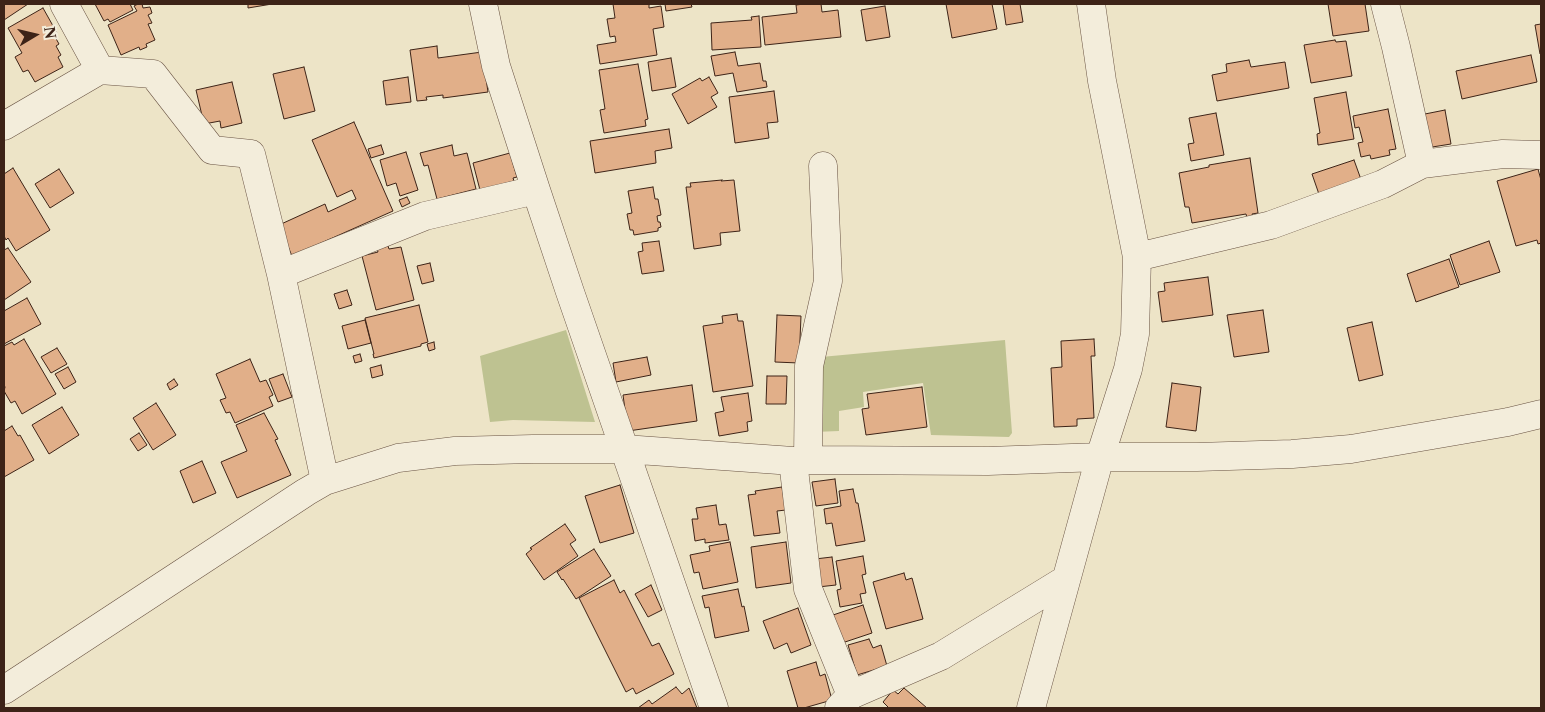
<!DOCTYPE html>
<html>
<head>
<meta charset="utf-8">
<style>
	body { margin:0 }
	#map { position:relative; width:1545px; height:712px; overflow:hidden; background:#ede4c7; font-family:"Libre Caslon Text",serif }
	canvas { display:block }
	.frame { position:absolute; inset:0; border:5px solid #3d2317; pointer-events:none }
	.north { position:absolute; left:10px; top:10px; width:50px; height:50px; -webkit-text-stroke:4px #f3eddb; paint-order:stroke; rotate:81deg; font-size:14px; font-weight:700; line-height:20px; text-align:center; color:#3d2317 }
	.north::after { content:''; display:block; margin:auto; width:18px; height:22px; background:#3d2317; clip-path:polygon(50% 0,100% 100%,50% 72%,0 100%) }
</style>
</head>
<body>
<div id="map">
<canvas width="1545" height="712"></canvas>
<div class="frame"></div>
<div class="north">N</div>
</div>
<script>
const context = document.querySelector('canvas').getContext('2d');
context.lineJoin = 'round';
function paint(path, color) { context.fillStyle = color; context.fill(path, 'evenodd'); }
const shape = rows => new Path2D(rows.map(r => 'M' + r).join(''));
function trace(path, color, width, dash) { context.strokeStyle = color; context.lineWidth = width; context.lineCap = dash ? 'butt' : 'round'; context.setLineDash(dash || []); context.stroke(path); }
paint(shape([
	[566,330,595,422,513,420,490,422,480,356],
	[1005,340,1012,433,1009,437,931,435,923,383,863,392,864,407,839,411,839,431,814,432,821,357]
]), '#bec291');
const building = shape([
	[4,4,28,4,4,20,4,4],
	[95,4,130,4,133,10,110,22,108,19,104,21,95,4],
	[138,4,142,4,143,8,150,7,152,13,148,15,152,23,148,24,155,40,146,44,147,47,140,50,139,47,121,55,108,25,137,11,134,6,138,4],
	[248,4,272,4,248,8,248,4],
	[613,4,649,4,649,8,661,6,664,27,653,29,657,55,600,64,597,45,616,42,615,36,610,37,607,19,615,18,613,4],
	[665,4,691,4,692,7,666,11,665,4],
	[804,4,821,4,822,12,838,10,841,37,765,45,762,17,797,13,796,5,804,4],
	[946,4,992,4,997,29,952,38,946,4],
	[1003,4,1020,4,1023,22,1006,25,1003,4],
	[1328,4,1365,4,1369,31,1333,36,1328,4],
	[885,6,890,37,866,41,861,10,885,6],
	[43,8,57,33,54,35,59,44,56,46,61,55,58,57,63,67,35,82,28,70,23,72,15,57,22,53,8,28,43,8],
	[759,16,761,47,712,50,711,23,752,20,751,17,759,16],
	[1541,24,1541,53,1540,54,1535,25,1541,24],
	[1335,40,1336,42,1346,41,1352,76,1311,83,1304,45,1335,40],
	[437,46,438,58,482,52,488,92,443,98,443,95,426,97,427,100,417,101,410,50,437,46],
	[735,52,738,66,760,63,763,81,766,81,767,87,737,92,733,73,715,76,711,56,735,52],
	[1531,55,1537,82,1462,99,1456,71,1531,55],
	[671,58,676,87,652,91,648,62,671,58],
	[1249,60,1251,67,1285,62,1289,88,1217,101,1212,75,1227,72,1226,64,1249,60],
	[638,64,648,119,645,120,646,126,604,133,600,110,605,109,599,70,638,64],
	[304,67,315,111,284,119,273,74,304,67],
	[408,77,411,102,386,105,383,81,408,77],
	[709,77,718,93,711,97,717,107,688,124,672,94,700,78,702,81,709,77],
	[232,82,242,123,221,128,220,121,204,124,196,90,232,82],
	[774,91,778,122,767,123,769,138,735,143,729,97,774,91],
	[1346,92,1354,139,1318,145,1317,134,1320,133,1314,98,1346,92],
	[1388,109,1396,149,1389,150,1390,155,1371,159,1370,155,1361,157,1358,143,1363,142,1359,127,1355,128,1353,116,1388,109],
	[1445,110,1451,144,1426,148,1420,115,1445,110],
	[1216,113,1224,155,1191,161,1188,144,1194,143,1189,118,1216,113],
	[354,122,393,211,292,256,279,225,325,204,328,212,356,199,352,190,337,197,312,140,354,122],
	[669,129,672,148,655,151,656,163,595,173,590,141,669,129],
	[381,145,384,154,371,158,368,149,381,145],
	[452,145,454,156,467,153,476,189,437,199,428,165,424,166,420,153,452,145],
	[406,152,418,190,400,196,396,183,387,186,380,160,406,152],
	[510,153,517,177,513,178,514,181,480,190,473,163,510,153],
	[1250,158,1258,213,1252,214,1253,217,1247,218,1246,214,1192,223,1189,207,1185,207,1179,173,1209,167,1209,165,1250,158],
	[1354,160,1363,185,1321,200,1312,174,1354,160],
	[13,168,50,230,16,251,8,238,6,240,4,236,4,174,13,168],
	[59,169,74,193,50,208,35,184,59,169],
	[1538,169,1541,180,1541,243,1538,244,1537,240,1516,246,1497,181,1538,169],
	[722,180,721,181,734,180,740,231,720,233,721,245,694,249,686,187,691,187,690,183,722,180],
	[653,187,655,199,658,199,661,215,657,216,658,222,660,222,661,227,658,228,658,231,634,235,633,230,630,230,627,214,632,213,628,191,653,187],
	[407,197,410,203,402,207,399,200,407,197],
	[659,241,664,271,642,274,638,252,643,251,642,243,659,241],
	[1489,241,1500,272,1460,285,1450,255,1489,241],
	[388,246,389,249,401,247,414,300,376,310,362,256,378,252,377,249,388,246],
	[8,248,31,282,4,300,4,250,8,248],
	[1449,259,1459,287,1416,302,1407,274,1449,259],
	[430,263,434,281,422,284,417,266,430,263],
	[1208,277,1213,315,1162,322,1158,292,1165,291,1164,283,1208,277],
	[347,290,352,305,339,309,334,294,347,290],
	[27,298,41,324,4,344,4,311,27,298],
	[419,305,428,342,421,344,421,346,374,358,373,354,374,354,365,318,419,305],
	[1263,310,1269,352,1234,357,1227,315,1263,310],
	[737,314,738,321,743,321,753,386,713,392,703,326,723,323,722,316,737,314],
	[777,315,801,316,799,363,775,362,777,315],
	[365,320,371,343,348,349,342,326,365,320],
	[1372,322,1383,375,1359,381,1347,328,1372,322],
	[24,339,56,394,22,414,15,401,11,403,4,391,5,387,4,385,4,346,12,342,14,345,24,339],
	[1094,339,1095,356,1091,356,1094,418,1077,419,1077,426,1054,427,1051,368,1062,367,1061,341,1094,339],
	[434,342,435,349,429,351,427,344,434,342],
	[57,348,67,364,51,373,41,357,57,348],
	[360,354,362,361,355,363,353,356,360,354],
	[647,357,651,375,616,382,613,363,647,357],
	[250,359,260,382,266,380,273,395,269,397,273,406,235,423,230,412,226,413,220,400,226,398,216,374,250,359],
	[381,365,383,375,372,378,370,368,381,365],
	[68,367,76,382,64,389,55,374,68,367],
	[283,374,292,397,278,402,269,379,283,374],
	[767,376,787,376,786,404,766,404,767,376],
	[174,379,178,385,170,390,167,384,174,379],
	[1172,383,1201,387,1196,431,1166,427,1172,383],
	[692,385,697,421,628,431,623,395,692,385],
	[922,387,927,427,866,435,862,409,869,408,867,394,922,387],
	[748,393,752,421,747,422,748,431,719,436,715,413,724,411,721,397,748,393],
	[156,403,176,435,153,450,133,418,156,403],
	[62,407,79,435,49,454,32,425,62,407],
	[264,413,278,439,275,440,291,475,237,498,221,462,247,451,236,425,264,413],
	[12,426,18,436,20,435,34,460,4,477,4,431,12,426],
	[139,433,147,445,138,451,130,439,139,433],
	[202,461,216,493,193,503,180,471,202,461],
	[835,479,838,503,816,506,812,482,835,479],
	[620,485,634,533,600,543,585,496,620,485],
	[782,487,786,510,777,511,780,533,754,536,748,495,756,494,755,491,782,487],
	[853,489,856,503,858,503,865,541,836,546,832,523,826,524,824,509,841,506,839,491,853,489],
	[716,505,719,525,726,524,729,540,705,543,705,539,695,541,692,519,698,519,696,508,716,505],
	[565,524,576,540,570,544,578,556,544,580,526,554,532,549,530,548,565,524],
	[730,542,738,582,703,589,699,572,694,573,690,555,710,551,709,546,730,542],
	[786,542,791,583,756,588,751,547,786,542],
	[594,549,611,576,576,599,563,579,562,580,557,572,594,549],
	[863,556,866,574,862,575,866,593,860,594,862,603,840,607,837,590,841,589,836,561,863,556],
	[832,557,836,585,818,587,815,559,832,557],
	[904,573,906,580,912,578,923,619,886,629,873,582,904,573],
	[614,580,620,593,624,590,652,646,659,643,674,674,636,694,633,688,626,692,579,598,614,580],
	[651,585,662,610,648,617,635,594,651,585],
	[738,589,742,607,744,606,749,631,715,638,709,607,705,608,702,596,738,589],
	[863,605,872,633,839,644,830,616,863,605],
	[798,608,811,645,791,653,787,643,774,649,763,621,798,608],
	[869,639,873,648,881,645,887,666,857,675,848,645,869,639],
	[816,662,820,676,825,674,832,700,804,708,798,708,787,671,816,662],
	[676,687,682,694,689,688,697,708,638,708,649,700,652,704,676,687],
	[904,688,927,708,889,708,883,702,893,690,898,694,904,688]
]);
paint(building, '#e1af89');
trace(building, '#3d2317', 1);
const minor = shape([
	[64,4,100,70],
	[483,4,496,66,536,190,570,292,714,708],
	[1385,4,1396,47,1422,164],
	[4,126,100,70,153,74,212,150,251,154,281,274,325,481],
	[1137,257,1271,225,1383,184,1422,164,1503,154,1541,155],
	[281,274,425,216,536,190],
	[808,460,809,366,828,281,823,166],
	[793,461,808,589,851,695],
	[4,690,306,492,325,481,398,458,455,451,533,449,624,449,793,461,808,460,988,461,1100,457,1197,457,1292,454,1351,449,1508,422,1541,414],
	[839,708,851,695,941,656,1065,580],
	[1031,708,1100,457,1128,369,1135,334,1137,257,1102,81,1091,4]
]);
trace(minor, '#695343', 29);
trace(minor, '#f3eddb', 28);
</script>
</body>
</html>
